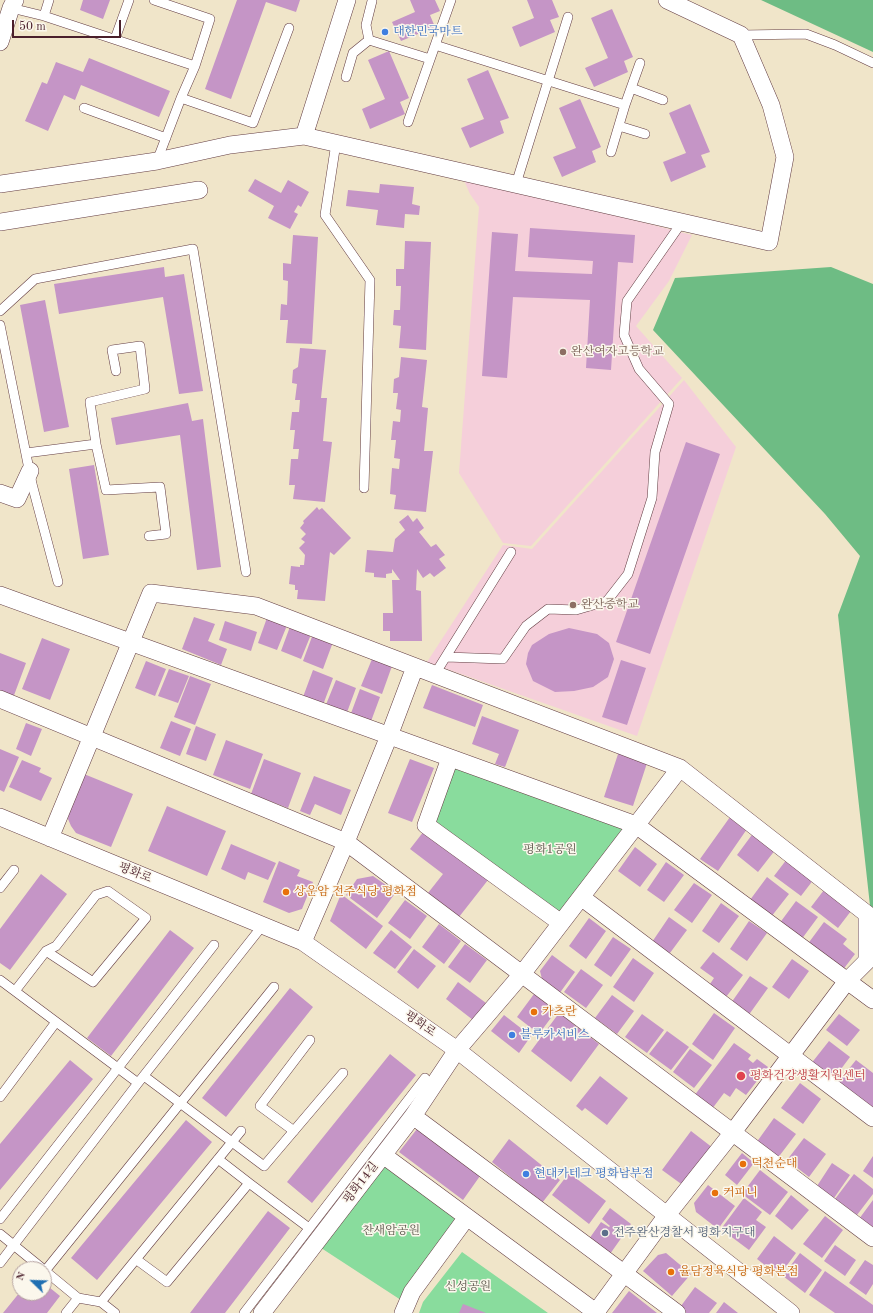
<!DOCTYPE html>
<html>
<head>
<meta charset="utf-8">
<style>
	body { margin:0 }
	#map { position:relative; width:873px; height:1313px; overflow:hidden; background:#f0e5c9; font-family:"Old Standard TT",serif }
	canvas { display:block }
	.north { position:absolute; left:12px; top:1261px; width:40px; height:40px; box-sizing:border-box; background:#fbf7ec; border:1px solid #b4a19f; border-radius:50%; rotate:293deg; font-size:11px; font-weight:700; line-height:16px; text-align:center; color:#4a1f2b }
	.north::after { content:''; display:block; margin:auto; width:14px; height:18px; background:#1f6fb2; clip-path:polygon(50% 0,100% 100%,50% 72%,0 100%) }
	.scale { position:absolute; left:12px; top:20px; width:109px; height:18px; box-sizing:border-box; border:2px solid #4a1f2b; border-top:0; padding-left:5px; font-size:12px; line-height:14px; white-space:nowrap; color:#4a1f2b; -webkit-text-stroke:3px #fbf7ec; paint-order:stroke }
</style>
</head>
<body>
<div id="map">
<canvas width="873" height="1313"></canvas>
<div class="north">N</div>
<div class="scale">50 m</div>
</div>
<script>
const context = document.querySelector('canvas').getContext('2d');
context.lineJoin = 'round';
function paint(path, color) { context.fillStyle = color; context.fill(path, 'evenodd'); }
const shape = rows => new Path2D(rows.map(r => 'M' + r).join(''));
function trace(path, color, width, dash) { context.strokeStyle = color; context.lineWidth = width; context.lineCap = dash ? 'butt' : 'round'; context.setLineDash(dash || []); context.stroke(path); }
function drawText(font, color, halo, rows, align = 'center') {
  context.font = font + ' "Old Standard TT","Noto Serif KR",serif'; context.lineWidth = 3; context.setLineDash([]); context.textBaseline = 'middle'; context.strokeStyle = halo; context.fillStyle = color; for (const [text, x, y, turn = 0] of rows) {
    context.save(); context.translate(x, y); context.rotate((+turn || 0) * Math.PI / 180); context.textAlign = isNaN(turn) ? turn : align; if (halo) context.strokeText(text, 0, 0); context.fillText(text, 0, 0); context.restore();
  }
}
paint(shape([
	[462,176,692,235,669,281,636,326,682,378,531,546,503,543,459,473,479,207,470,194],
	[684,380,736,447,637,736,427,662,503,545,532,549]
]), '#f5cfda');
paint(shape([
	[450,758,636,825,561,923,426,825],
	[383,1155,467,1217,407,1304,315,1244],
	[462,1252,548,1313,419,1313,423,1302]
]), '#89dc9d');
paint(shape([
	[761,0,873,0,873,52],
	[831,267,873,284,873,933,838,615,860,556,825,514,653,330,675,278]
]), '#6ebc84');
paint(shape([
	[83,0,110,0,103,19,80,10],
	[237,0,300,0,296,12,266,2,231,99,205,89],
	[410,0,435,0,440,11,430,15,435,27,401,41,392,22,415,12],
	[527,0,552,0,559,17,550,20,555,32,520,47,512,27,534,18],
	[612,9,633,57,624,61,628,72,594,87,585,68,608,58,591,18],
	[389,51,409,98,400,102,405,114,370,129,362,109,385,99,368,60],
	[89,58,170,91,159,117,81,85,75,100,64,95,48,131,25,121,42,82,47,84,56,62,83,72],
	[488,70,509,118,500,121,504,133,470,148,461,128,484,119,467,79],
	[580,99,601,147,592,151,596,162,562,177,553,157,576,148,559,108],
	[690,104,710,152,701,155,706,167,671,182,663,162,686,153,669,113],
	[255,179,281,193,288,180,309,192,301,207,298,205,294,212,298,214,290,229,268,218,274,206,248,191],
	[380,184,414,187,412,204,420,206,419,215,405,214,404,228,376,225,378,210,346,206,348,190,379,193],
	[530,228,635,235,633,263,618,262,611,370,586,368,590,300,513,297,507,378,482,376,492,232,518,234,515,271,592,274,593,261,528,257],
	[293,235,318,237,312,344,286,343,288,320,280,320,281,304,287,305,288,281,283,280,283,263,291,264],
	[405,241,431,242,426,350,399,348,401,326,393,325,394,310,400,310,401,286,396,286,396,269,404,269],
	[164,267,165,277,184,274,203,391,179,394,163,297,59,314,54,284],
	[45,300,69,427,44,432,20,305],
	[300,348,326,350,321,398,327,398,323,441,332,442,325,502,293,499,295,485,289,485,291,459,298,459,299,449,293,449,295,430,290,430,292,412,299,412,300,400,295,400,297,384,292,383,293,370,298,367],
	[401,357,427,360,422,407,428,408,424,451,433,451,426,512,394,509,396,495,390,494,392,468,399,469,400,459,394,458,396,440,391,440,393,421,400,422,401,410,396,409,398,393,393,393,394,379,399,377],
	[188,403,192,421,203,419,221,567,197,570,180,435,116,445,111,418],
	[686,442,720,454,650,654,616,642],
	[94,465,109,555,83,559,69,469],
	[317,507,319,510,322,508,351,538,334,555,330,552,325,601,297,599,298,590,295,590,295,585,289,584,291,566,300,567,300,565,304,565,305,555,299,548,305,542,301,539,306,534,300,528,304,523,303,521],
	[408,515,413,522,417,518,424,528,419,532,431,547,436,544,445,555,439,559,446,568,434,577,430,573,423,578,417,569,416,590,421,591,422,641,390,641,390,631,383,631,383,613,393,613,392,580,400,580,392,569,392,573,386,574,386,578,374,577,374,573,365,572,367,550,393,552,395,539,405,530,399,522],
	[268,615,288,623,277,650,258,643],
	[194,617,215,624,208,641,227,649,221,665,182,649],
	[225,621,257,632,251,651,219,640],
	[291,624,312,632,301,659,281,651],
	[569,628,597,634,609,643,614,659,608,677,593,687,574,691,555,692,533,681,526,664,528,653,532,645,549,634],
	[313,634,333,642,323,669,303,661],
	[42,638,70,649,50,700,22,689],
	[0,653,26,663,13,698,0,693],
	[372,659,392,666,382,694,361,686],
	[621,660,646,668,627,725,602,717],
	[146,661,166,669,155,696,135,688],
	[169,669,189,676,178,703,158,696],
	[313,670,333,678,323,705,303,697],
	[190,676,211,684,195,725,174,717],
	[336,680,356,688,346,715,325,707],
	[432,685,483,705,475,727,423,708],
	[360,689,380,697,370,724,350,716],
	[482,716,519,730,505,767,495,764,499,754,472,744],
	[171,721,191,729,180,756,160,748],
	[26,723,42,729,31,756,16,749],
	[196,726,216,734,206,761,186,754],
	[226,740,263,754,250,789,213,775],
	[0,749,19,757,4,792,0,790],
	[619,751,648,760,633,806,604,797],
	[264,759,301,773,288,808,251,794],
	[410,759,434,768,412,822,388,813],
	[22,760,41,768,39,772,52,778,41,801,9,787],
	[84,774,133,794,111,847,76,833,71,826,68,819,69,811],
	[314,776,351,790,341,815,315,804,310,815,300,811],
	[167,806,226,831,207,876,148,851],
	[730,817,747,829,718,871,700,859],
	[424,831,488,880,459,917,428,893,443,874,410,849],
	[754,832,776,849,758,872,737,855],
	[231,844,276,863,268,880,248,872,245,880,221,869],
	[635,847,657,864,640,887,618,871],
	[787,859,814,879,801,896,774,876],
	[279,861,300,870,297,876,313,882,302,909,289,913,263,902],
	[666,862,684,875,664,902,647,890],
	[41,874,67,894,10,970,0,963,0,929],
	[373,876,396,892,377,918,346,895,357,879],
	[767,877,789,894,771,917,750,900],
	[694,883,712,895,692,923,674,910],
	[824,890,851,911,838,928,811,907],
	[341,894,383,926,366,949,330,921],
	[405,900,427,916,410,939,388,923],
	[796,901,818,917,801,940,779,924],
	[721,903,739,916,719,943,702,931],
	[669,917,687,930,667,957,650,945],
	[589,918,606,931,586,959,569,946],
	[749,921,767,933,747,961,730,949],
	[824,922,847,939,843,944,855,954,842,971,807,945],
	[439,924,461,941,444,964,422,947],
	[170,930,194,948,111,1056,87,1038],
	[391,930,412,947,395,969,373,953],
	[613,937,631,949,611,977,594,965],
	[465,944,487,960,470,983,448,967],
	[414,949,436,966,418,989,397,972],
	[713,952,743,975,726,997,710,984,714,978,700,968],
	[552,955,575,972,559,994,543,983,540,971],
	[633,958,654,973,634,1002,613,987],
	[792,959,809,971,789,999,772,987],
	[581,969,603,985,586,1008,564,992],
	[750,976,768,988,748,1016,731,1003],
	[458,982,486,1003,473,1020,446,999],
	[290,988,313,1007,226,1117,202,1098],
	[534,994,556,1011,539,1034,517,1017],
	[612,995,634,1011,617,1034,595,1018],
	[559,1013,599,1044,571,1082,531,1051],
	[714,1013,735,1028,713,1060,692,1044],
	[642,1014,664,1030,647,1053,625,1037],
	[839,1014,860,1030,847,1046,826,1030],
	[504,1015,531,1036,519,1053,491,1031],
	[667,1031,689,1047,671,1070,649,1054],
	[829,1041,850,1057,832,1081,810,1065],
	[734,1043,751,1055,748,1059,753,1063,757,1059,768,1067,746,1095,736,1088,730,1097,724,1093,712,1109,694,1096],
	[690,1049,712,1065,694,1088,673,1072],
	[390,1054,416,1075,312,1203,287,1182],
	[70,1060,93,1079,0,1190,0,1144],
	[856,1060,873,1073,873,1109,836,1085],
	[600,1076,628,1098,607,1125,585,1108,582,1111,576,1106],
	[800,1083,821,1099,803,1124,781,1108],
	[774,1118,796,1134,777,1159,756,1143],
	[186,1120,212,1142,97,1280,71,1258],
	[417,1129,480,1176,463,1200,399,1152],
	[691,1131,713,1148,684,1186,662,1170],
	[804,1138,826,1154,809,1177,787,1160],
	[509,1139,560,1180,542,1203,492,1162],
	[742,1153,754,1163,737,1185,725,1175],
	[873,1156,873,1178,863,1171],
	[832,1163,850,1175,834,1198,817,1186],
	[760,1170,788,1192,770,1215,742,1194],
	[569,1173,606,1201,589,1224,552,1195],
	[854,1174,873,1189,873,1194,857,1215,835,1199],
	[708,1185,735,1206,718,1229,696,1212,694,1203],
	[791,1195,809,1210,792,1230,775,1216],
	[744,1198,762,1212,756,1220,766,1227,749,1250,721,1229],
	[873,1200,873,1229,859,1219],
	[610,1208,631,1224,623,1235,616,1229,614,1231,622,1237,610,1254,589,1239,601,1222,609,1227,610,1226,602,1219],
	[268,1211,290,1228,225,1313,190,1313],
	[825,1216,843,1230,822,1258,803,1244],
	[774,1236,796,1253,779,1276,757,1259],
	[835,1245,856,1260,845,1276,824,1261],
	[666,1253,691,1274,672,1296,643,1271,658,1255],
	[800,1253,822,1270,805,1293,783,1276],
	[865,1260,873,1265,873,1284,866,1295,849,1283],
	[825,1271,873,1305,873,1313,835,1313,809,1295],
	[44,1283,60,1296,47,1313,3,1313,20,1292,20,1293,44,1293],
	[695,1287,717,1303,709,1313,682,1313,678,1310],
	[629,1291,657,1313,612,1313],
	[724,1302,738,1313,716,1313],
	[463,1304,486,1313,459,1313]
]), '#c595c6');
const service = shape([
	[154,0,210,19,195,66],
	[11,8,44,16,195,66,181,98,253,123,289,28],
	[44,16,49,0],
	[741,35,806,34,835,45,873,63],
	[115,39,129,0],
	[369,40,366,25,372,1],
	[435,45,625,105,611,152],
	[346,77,353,53,369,40,430,59],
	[631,88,663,100],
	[625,105,640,63],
	[84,108,166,138],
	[408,122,451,0],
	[619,126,645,134],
	[336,143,325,215,370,280,364,488],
	[157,161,181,98],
	[516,184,568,17],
	[0,311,35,279,193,249,246,572],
	[0,325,32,484,58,582],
	[96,444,90,402,145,389,140,346,112,350,116,371],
	[26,453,96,444,106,490,160,487,166,534,149,536],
	[446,657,503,659,526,626,548,609,576,610,607,601,628,574,652,498,655,452,669,404,639,369,624,335,627,301,682,222],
	[435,674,511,552],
	[0,888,14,870],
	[0,980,138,1083],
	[15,991,46,951,56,946,96,895,108,891,146,918,93,982,46,951],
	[144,1076,264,1166,343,1073],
	[0,1097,56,1022],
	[294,1131,260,1106,310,1040],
	[218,1159,249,1183],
	[0,1219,214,945],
	[0,1234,43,1269],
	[137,1260,167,1282,249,1183,309,1228],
	[0,1263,138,1083,263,925],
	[44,1270,78,1298,101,1302,115,1313],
	[45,1271,274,987],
	[101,1302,241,1131],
	[66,1313,78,1298],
	[244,1313,425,1078]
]);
const minor = shape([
	[0,42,11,8,15,0],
	[304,136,347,0],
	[0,184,157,161,230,145,304,136,769,242,785,157,771,105,741,35,667,0],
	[0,222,199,190],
	[0,493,17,499,30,471],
	[0,595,636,825,873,1000],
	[0,699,346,842,873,1238],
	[450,758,426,825,561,923],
	[0,817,303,942,457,1050,791,1313],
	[50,838,151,593,256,606,680,768,867,914,867,961,847,981,733,1132,667,1215,596,1312],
	[581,897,873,1118],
	[303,942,346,842,389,736,415,667],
	[413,1116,677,1313],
	[383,1155,597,1313],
	[262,1313,413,1116,457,1050,522,974,680,768],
	[403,1313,412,1292,467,1217]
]);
trace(service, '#633d43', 10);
trace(minor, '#633d43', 18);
trace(service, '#fff', 9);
trace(minor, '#fff', 17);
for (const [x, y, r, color] of [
	[385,32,4,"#3f7fe0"],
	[563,352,4,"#8d6e63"],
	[573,605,4,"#8d6e63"],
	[286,892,4,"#e8710a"],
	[534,1012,4,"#e8710a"],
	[512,1035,4,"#3f7fe0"],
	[741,1076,5,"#e0444e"],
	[743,1164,4,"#e8710a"],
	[526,1174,4,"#3f7fe0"],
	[715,1193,4,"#e8710a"],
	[605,1233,4,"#5c6f8a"],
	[671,1272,4,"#e8710a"]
]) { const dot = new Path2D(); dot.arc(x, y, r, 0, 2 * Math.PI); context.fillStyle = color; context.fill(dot); trace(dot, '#fbf7ec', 1.5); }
drawText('12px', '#366cbe', '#fbf7ec', [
	["대한민국마트",393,32],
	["블루카서비스",520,1035],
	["현대카테크 평화남부점",534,1174]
], 'left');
drawText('12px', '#785e54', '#fbf7ec', [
	["완산여자고등학교",571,352],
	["완산중학교",581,605]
], 'left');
drawText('12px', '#5d584d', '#fbf7ec', [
	["평화1공원",550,850],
	["찬새암공원",391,1231],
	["신성공원",468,1287]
]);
drawText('12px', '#4a1f2b', '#fbf7ec', [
	["평화로",135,873,22],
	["평화로",420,1024,35],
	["평화14길",361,1183,-53]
]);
drawText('12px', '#c56008', '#fbf7ec', [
	["상운암 전주식당 평화점",294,892],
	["카츠란",542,1012],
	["덕천순대",751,1164],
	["커피니",723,1193],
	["율담정육식당 평화본점",679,1272]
], 'left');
drawText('12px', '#be3a42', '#fbf7ec', [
	["평화건강생활지원센터",750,1076]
], 'left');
drawText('12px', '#4e5e75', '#fbf7ec', [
	["전주완산경찰서 평화지구대",613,1233]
], 'left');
</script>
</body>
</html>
